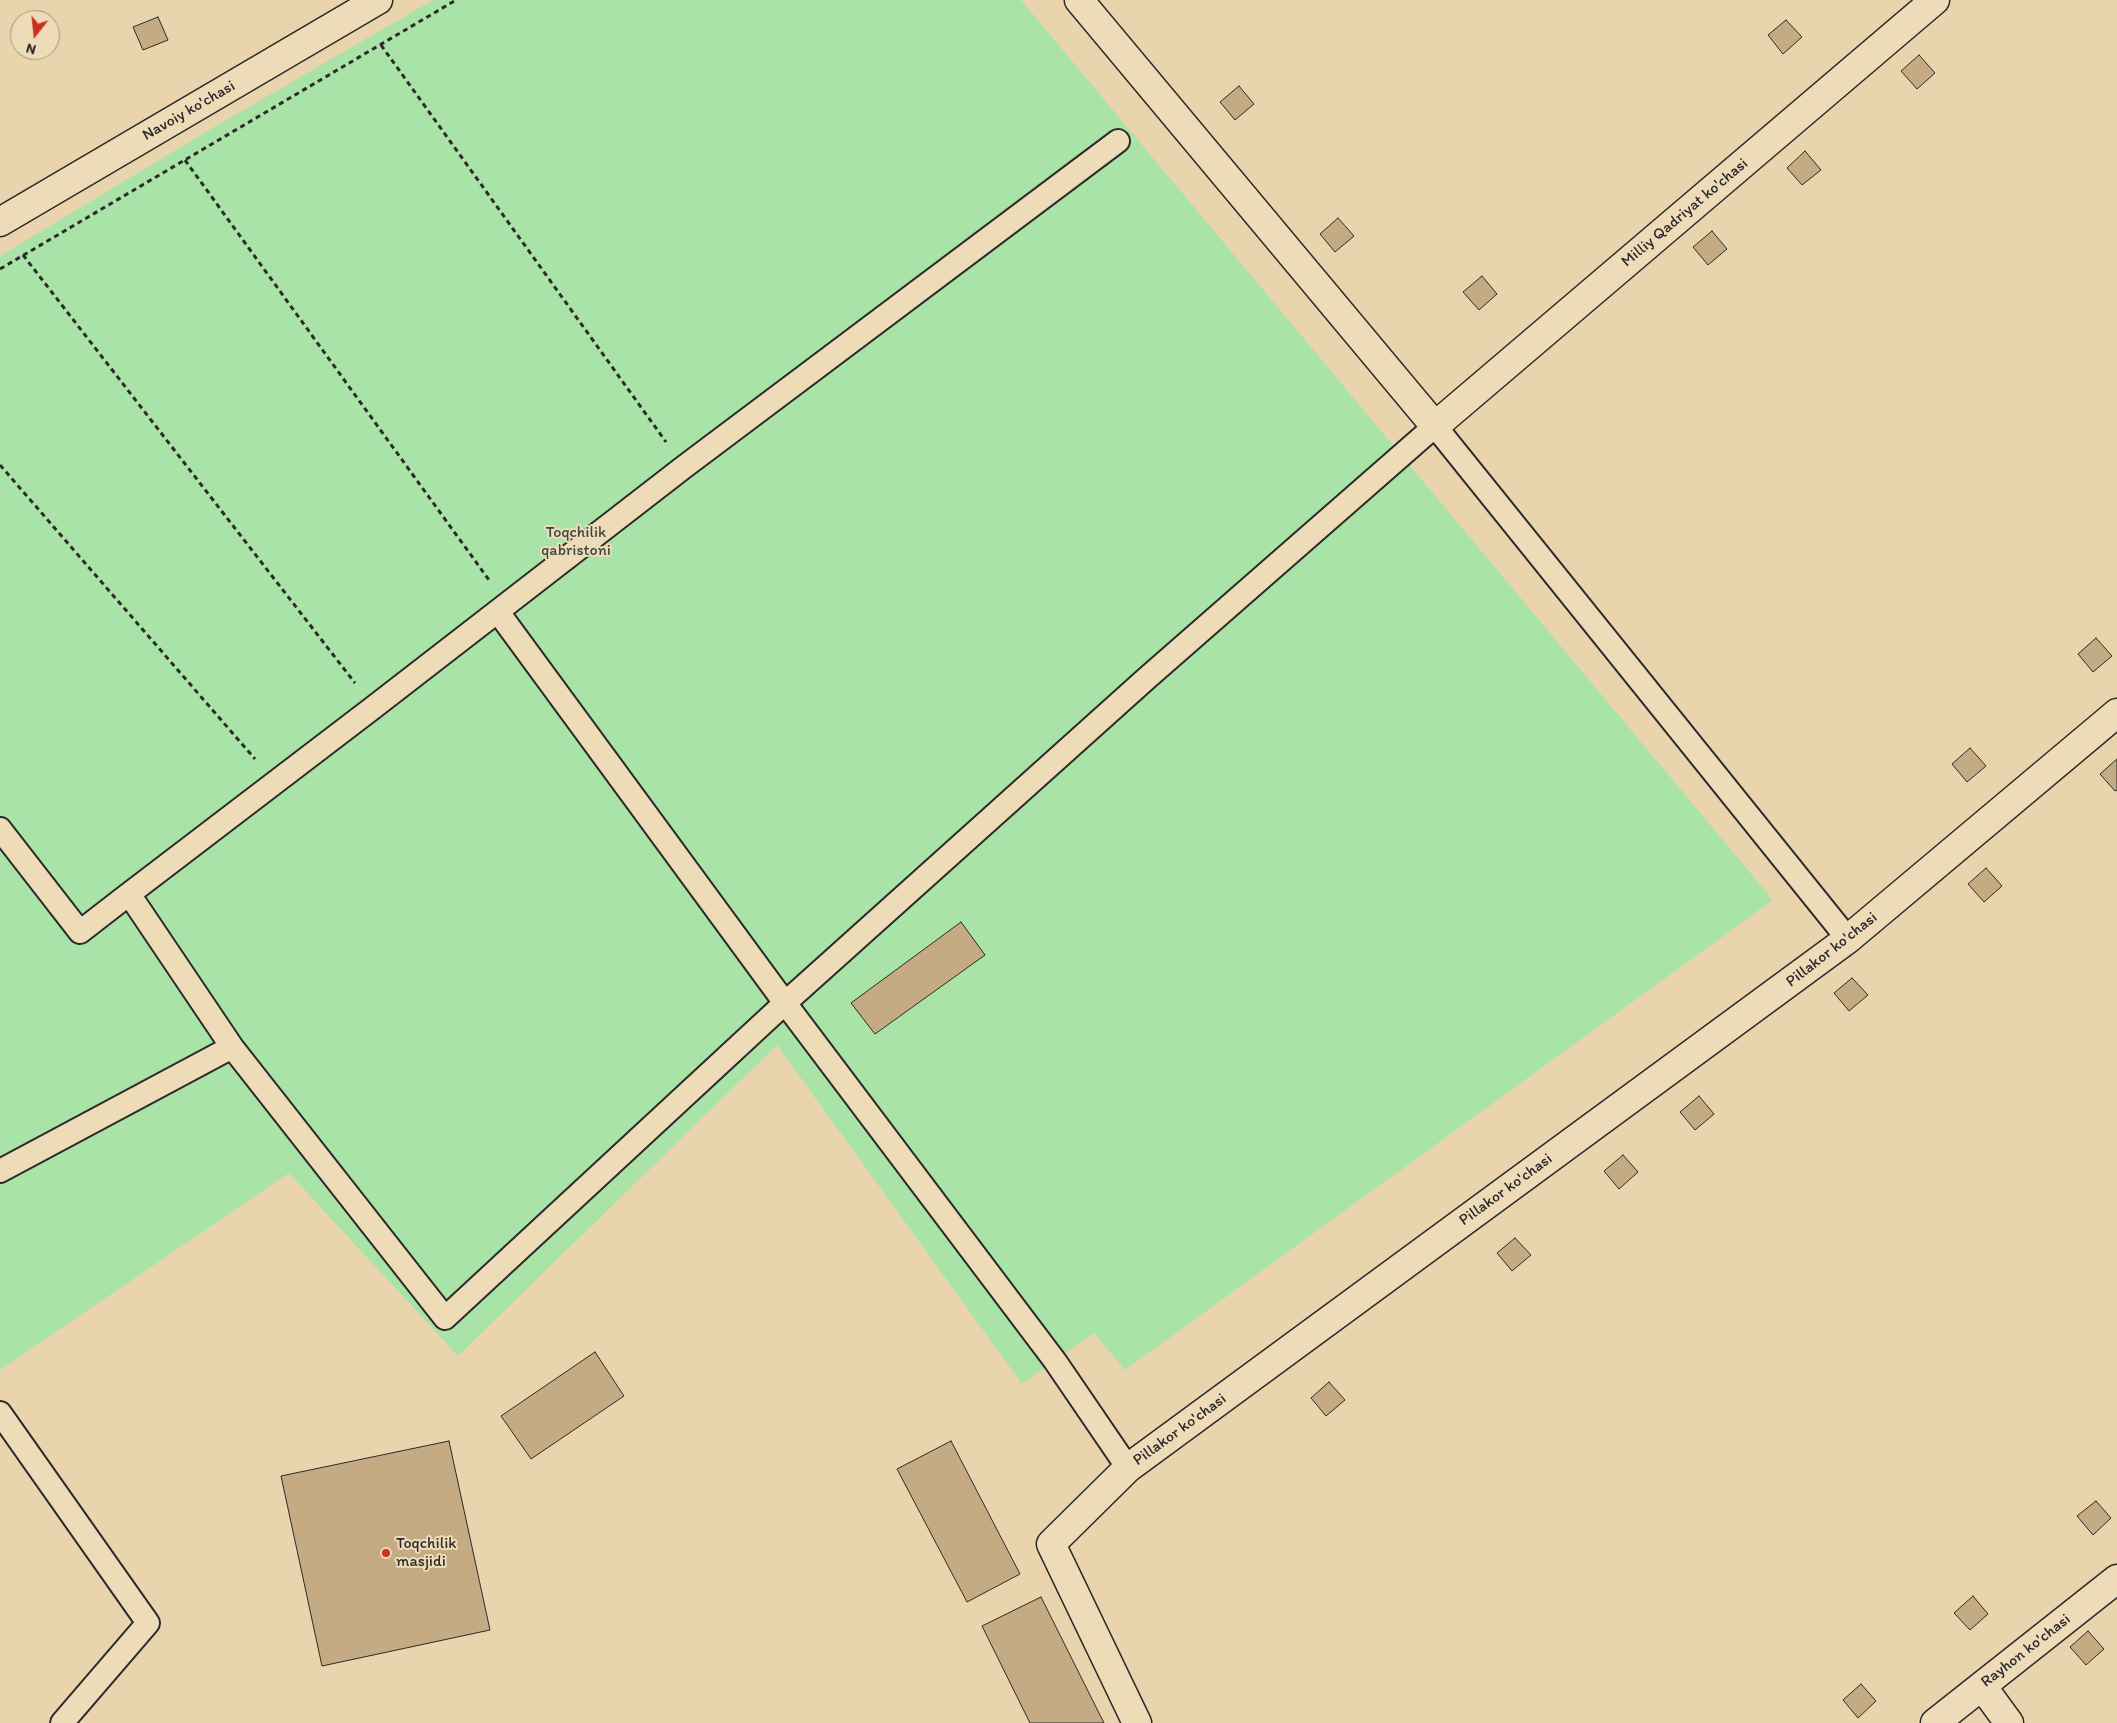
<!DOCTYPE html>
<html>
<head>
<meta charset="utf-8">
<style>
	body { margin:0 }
	#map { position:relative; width:2117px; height:1723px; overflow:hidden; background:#e9d4ad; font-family:Itim,sans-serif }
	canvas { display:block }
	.north { position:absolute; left:10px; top:10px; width:50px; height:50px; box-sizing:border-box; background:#eedcb9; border:1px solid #a09580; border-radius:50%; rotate:196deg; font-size:14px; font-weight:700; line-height:20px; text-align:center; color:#2b2b2b }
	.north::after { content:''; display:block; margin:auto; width:18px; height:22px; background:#c8321e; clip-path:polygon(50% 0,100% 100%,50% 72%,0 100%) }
</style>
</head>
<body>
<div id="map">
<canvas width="2117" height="1723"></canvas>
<div class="north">N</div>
</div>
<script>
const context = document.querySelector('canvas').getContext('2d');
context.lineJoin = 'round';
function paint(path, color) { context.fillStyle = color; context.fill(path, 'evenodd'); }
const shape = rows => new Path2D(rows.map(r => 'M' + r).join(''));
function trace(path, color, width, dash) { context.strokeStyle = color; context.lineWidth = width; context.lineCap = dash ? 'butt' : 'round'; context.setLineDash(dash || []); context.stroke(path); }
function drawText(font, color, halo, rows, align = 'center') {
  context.font = font + ' Itim,sans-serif'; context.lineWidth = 4; context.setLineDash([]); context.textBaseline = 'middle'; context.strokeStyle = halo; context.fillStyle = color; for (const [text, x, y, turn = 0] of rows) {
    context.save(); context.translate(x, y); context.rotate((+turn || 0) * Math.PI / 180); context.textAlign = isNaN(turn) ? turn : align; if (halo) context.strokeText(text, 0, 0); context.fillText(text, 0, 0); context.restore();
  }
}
paint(shape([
	[433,0,1021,0,1773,900,1125,1370,1094,1333,1022,1384,777,1045,458,1356,289,1173,0,1370,0,256,214,127]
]), '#aae3a7');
const building = shape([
	[158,17,168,40,143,50,133,27,158,17],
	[1786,20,1802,37,1783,54,1768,35,1786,20],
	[1919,55,1935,73,1917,89,1901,71,1919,55],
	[1239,86,1254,104,1235,120,1220,102,1239,86],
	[1805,151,1821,170,1802,185,1787,168,1805,151],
	[1338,218,1354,236,1335,252,1320,234,1338,218],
	[1712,231,1727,249,1708,265,1693,247,1712,231],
	[1482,276,1497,294,1479,310,1463,292,1482,276],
	[2096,638,2112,656,2093,672,2078,654,2096,638],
	[1970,748,1986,766,1967,782,1952,764,1970,748],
	[2117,759,2117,790,2115,791,2100,774,2117,759],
	[1986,868,2002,886,1984,902,1968,884,1986,868],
	[961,922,985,955,875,1034,851,1003,961,922],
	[1852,978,1868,995,1849,1011,1834,993,1852,978],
	[1699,1096,1714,1114,1695,1130,1680,1112,1699,1096],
	[1623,1155,1638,1172,1619,1189,1604,1171,1623,1155],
	[1515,1238,1531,1255,1512,1271,1497,1253,1515,1238],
	[595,1352,624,1396,531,1459,501,1416,595,1352],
	[1329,1382,1345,1400,1326,1416,1311,1398,1329,1382],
	[449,1441,490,1630,322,1666,281,1476,449,1441],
	[951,1441,1020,1574,967,1602,897,1469,951,1441],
	[2096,1501,2111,1518,2093,1535,2077,1516,2096,1501],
	[1973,1596,1988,1614,1970,1630,1954,1613,1973,1596],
	[1041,1597,1104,1723,1030,1723,982,1626,1041,1597],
	[2088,1631,2104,1649,2086,1665,2070,1647,2088,1631],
	[1861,1684,1876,1701,1858,1718,1843,1700,1861,1684]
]);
paint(building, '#c4ab83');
trace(building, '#2b2b2b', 1);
const lane = shape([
	[498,612,785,1003,1055,1361,1128,1468],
	[0,829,80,932,129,894,232,1047],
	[129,894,374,707,684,467,1118,141],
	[0,1171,232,1047,445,1318,785,1003,1147,678,1435,426,1848,939],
	[0,1413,148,1623,62,1723]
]);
const street = shape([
	[1079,0,1435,426,1935,0],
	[0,222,378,0],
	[1982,1686,2009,1723],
	[1137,1723,1051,1544,1128,1468,1848,939,2117,713],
	[1935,1723,2117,1579]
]);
trace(lane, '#2b2b2b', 26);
trace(street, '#2b2b2b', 31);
trace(shape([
	[381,45,666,442],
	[185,160,489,580],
	[23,255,355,683],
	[0,269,456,0],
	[0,465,255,759]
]), '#2b2b2b', 3, [5, 4]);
trace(lane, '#eedcb9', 22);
trace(street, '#eedcb9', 28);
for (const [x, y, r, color] of [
	[386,1553,5,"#c8321e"]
]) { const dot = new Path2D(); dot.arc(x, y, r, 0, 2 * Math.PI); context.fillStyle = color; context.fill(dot); trace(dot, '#eedcb9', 2); }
drawText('16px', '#2b2b2b', '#eedcb9', [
	["Navoiy ko'chasi",189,111,-30],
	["Milliy Qadriyat ko'chasi",1685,213,-40],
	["Pillakor ko'chasi",1832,950,-38],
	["Pillakor ko'chasi",1506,1190,-36],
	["Pillakor ko'chasi",1180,1430,-36],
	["Rayhon ko'chasi",2026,1651,-38]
]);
drawText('16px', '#3e473e', '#eedcb9', [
	["Toqchilik",576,533],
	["qabristoni",576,551]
]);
drawText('16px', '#2b2b2b', '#eedcb9', [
	["Toqchilik",396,1544],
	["masjidi",396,1562]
], 'left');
</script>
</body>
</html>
